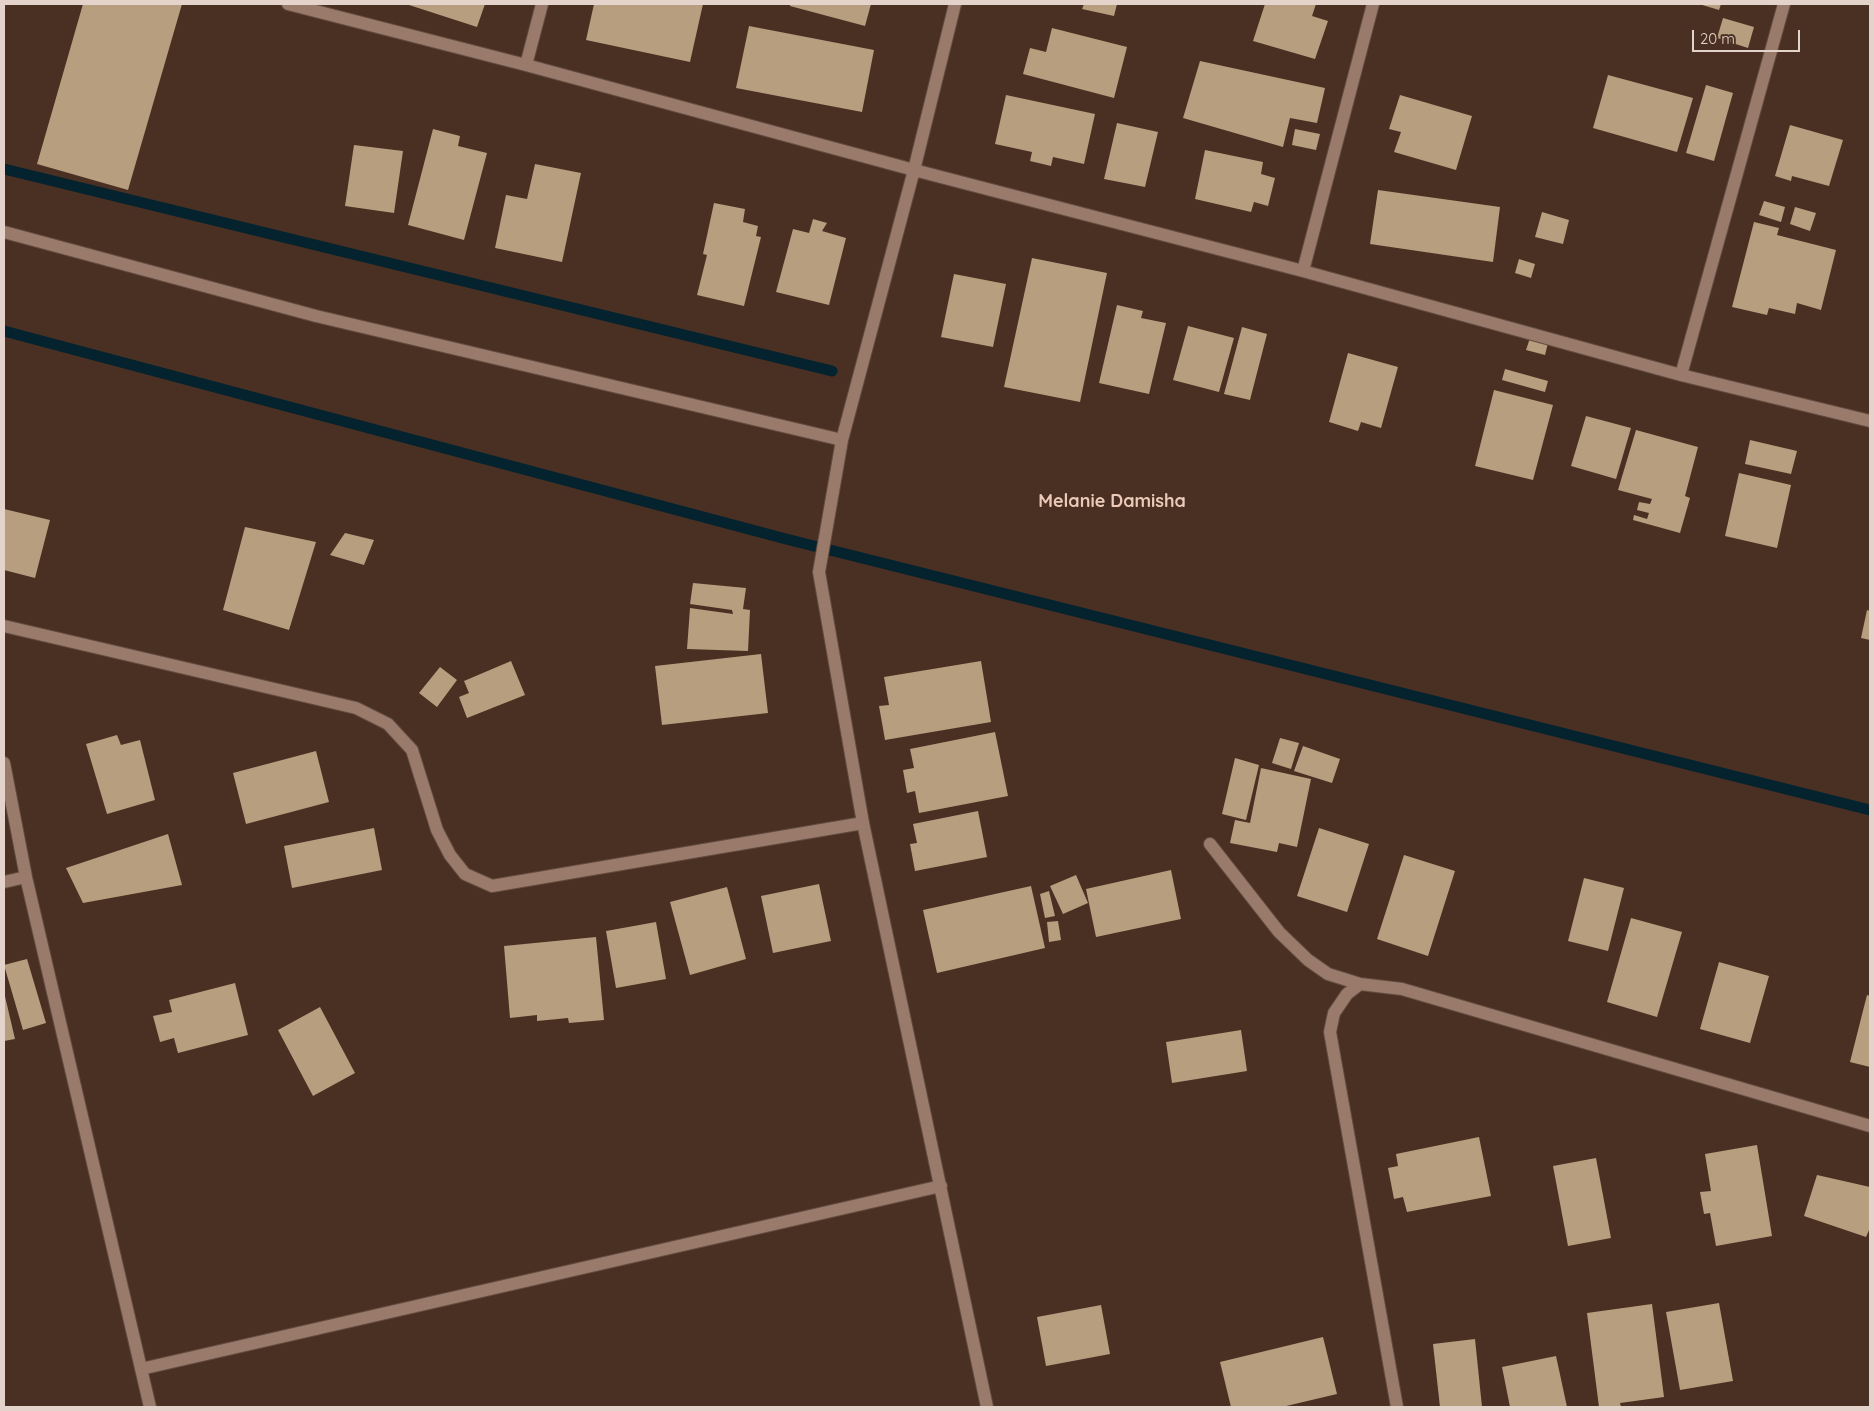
<!DOCTYPE html>
<html>
<head>
<meta charset="utf-8">
<style>
	body { margin:0 }
	#map { position:relative; width:1874px; height:1411px; overflow:hidden; background:#4a3022; font-family:Quicksand,sans-serif }
	canvas { display:block }
	.frame { position:absolute; inset:0; border:5px solid #e4d3ca; pointer-events:none }
	.scale { position:absolute; left:1692px; top:30px; width:108px; height:22px; box-sizing:border-box; border:2px solid #e4d3ca; border-top:0; padding-left:6px; font-size:15px; line-height:18px; white-space:nowrap; color:#e4d3ca; -webkit-text-stroke:4px #4a3022; paint-order:stroke }
</style>
</head>
<body>
<div id="map">
<canvas width="1874" height="1411"></canvas>
<div class="frame"></div>
<div class="scale">20 m</div>
</div>
<script>
const context = document.querySelector('canvas').getContext('2d');
context.lineJoin = 'round';
const shape = rows => new Path2D(rows.map(r => 'M' + r).join(''));
function trace(path, color, width, dash) { context.strokeStyle = color; context.lineWidth = width; context.lineCap = dash ? 'butt' : 'round'; context.setLineDash(dash || []); context.stroke(path); }
function paint(path, color) { context.fillStyle = color; context.fill(path, 'evenodd'); }
function drawText(font, color, halo, rows, align = 'center') {
  context.font = font + ' Quicksand,sans-serif'; context.lineWidth = 5; context.setLineDash([]); context.textBaseline = 'middle'; context.strokeStyle = halo; context.fillStyle = color; for (const [text, x, y, turn = 0] of rows) {
    context.save(); context.translate(x, y); context.rotate((+turn || 0) * Math.PI / 180); context.textAlign = isNaN(turn) ? turn : align; if (halo) context.strokeText(text, 0, 0); context.fillText(text, 0, 0); context.restore();
  }
}
trace(shape([
	[4,169,832,371],
	[4,331,786,539,1870,810]
]), '#04232f', 11);
paint(shape([
	[83,4,182,4,128,190,37,164],
	[406,4,485,4,477,27],
	[594,4,703,4,690,62,586,40],
	[790,4,871,4,865,26,790,6],
	[1084,4,1117,4,1114,16,1082,9],
	[1265,4,1316,4,1312,16,1328,21,1315,59,1253,41],
	[1699,4,1721,4,1719,10],
	[1723,18,1754,27,1748,48,1717,38],
	[749,26,874,50,862,112,736,88],
	[1052,28,1127,47,1114,98,1023,74,1030,48,1046,52],
	[1200,61,1325,88,1317,123,1290,118,1283,147,1183,118],
	[1608,75,1693,98,1677,152,1593,128],
	[1706,85,1733,93,1714,161,1686,153],
	[1006,95,1095,114,1084,164,1053,157,1051,166,1030,161,1032,152,995,144],
	[1400,95,1472,116,1456,170,1394,152,1401,132,1389,129],
	[1117,123,1158,132,1145,187,1104,179],
	[1790,125,1843,140,1829,186,1792,176,1791,181,1775,176],
	[433,129,460,136,458,146,487,153,464,240,408,225],
	[1295,129,1320,134,1316,150,1292,145],
	[354,145,403,151,394,213,345,206],
	[1205,150,1263,162,1261,174,1275,178,1268,206,1254,202,1251,212,1195,199],
	[535,164,581,173,562,262,495,248,506,195,527,199],
	[1378,190,1500,207,1493,262,1370,244],
	[1764,201,1785,207,1781,222,1759,215],
	[714,203,745,209,743,222,758,226,756,236,761,237,744,306,697,295,707,255,703,254],
	[1795,207,1816,213,1810,231,1790,224],
	[1542,212,1569,220,1563,244,1535,237],
	[813,219,827,223,822,231,846,238,829,305,776,292,793,229,809,233],
	[1754,222,1779,228,1777,235,1836,250,1821,310,1797,303,1795,314,1769,308,1767,315,1732,307],
	[1032,258,1107,273,1080,402,1004,387],
	[1519,259,1535,264,1531,278,1515,273],
	[954,274,1006,284,993,347,941,337],
	[1117,305,1143,311,1141,318,1166,323,1149,394,1099,383],
	[1188,326,1234,338,1219,392,1173,380],
	[1242,327,1267,334,1250,400,1224,394],
	[1533,329,1550,335,1545,355,1526,350],
	[1348,353,1398,367,1381,428,1361,422,1358,431,1329,422],
	[1505,369,1548,381,1545,392,1502,380],
	[1494,390,1553,405,1533,480,1475,466],
	[1586,416,1631,428,1616,479,1571,466],
	[1636,430,1698,447,1685,496,1690,498,1680,533,1633,520,1634,515,1647,519,1649,513,1637,510,1639,502,1650,504,1652,499,1618,490],
	[1750,440,1797,451,1791,474,1745,464],
	[1739,473,1791,485,1777,548,1725,536],
	[4,509,50,520,35,578,4,570],
	[245,527,316,542,289,630,223,610],
	[345,533,374,540,364,565,330,555],
	[693,583,746,588,743,609,750,610,748,651,687,649,690,608,733,614,732,610,690,604],
	[1867,610,1870,611,1870,640,1861,638],
	[761,654,768,713,662,725,655,666],
	[511,661,525,695,467,718,459,697,469,693,464,681],
	[981,661,991,722,885,740,879,706,889,705,884,677],
	[440,667,457,680,437,707,419,693],
	[995,732,1008,796,919,813,915,791,907,793,903,770,914,768,910,749],
	[117,735,121,745,140,740,155,800,107,814,86,744],
	[1280,738,1299,743,1291,769,1272,763],
	[1303,746,1340,759,1332,783,1294,771],
	[316,751,329,802,246,824,233,773],
	[1235,758,1259,765,1246,820,1222,814],
	[1261,768,1311,779,1297,847,1279,843,1277,852,1230,843,1235,820,1250,823],
	[978,811,987,857,915,871,910,844,917,843,913,824],
	[374,828,382,870,292,888,284,846],
	[1319,828,1369,844,1347,912,1297,896],
	[168,834,182,885,83,903,66,868],
	[1404,855,1455,871,1428,956,1377,939],
	[1171,870,1181,919,1096,937,1086,889],
	[1076,875,1088,903,1063,914,1050,886],
	[1584,878,1624,888,1608,951,1568,941],
	[819,884,831,941,773,953,761,896],
	[1031,886,1045,948,937,973,923,910],
	[727,887,746,959,690,975,670,902],
	[1049,891,1055,916,1045,918,1040,894],
	[1631,918,1682,932,1657,1017,1607,1002],
	[1058,921,1061,940,1049,942,1047,922],
	[656,922,666,979,616,988,606,931],
	[596,937,604,1020,569,1023,568,1018,537,1021,537,1015,510,1018,504,946],
	[27,959,46,1023,23,1030,4,965],
	[1719,962,1769,976,1750,1043,1700,1029],
	[235,983,248,1035,178,1053,174,1038,160,1042,153,1016,172,1012,169,1000],
	[4,992,15,1039,4,1041],
	[1867,995,1870,996,1870,1067,1850,1062],
	[320,1007,355,1073,313,1096,278,1030],
	[1241,1030,1247,1071,1172,1083,1166,1042],
	[1479,1137,1491,1196,1407,1212,1403,1197,1394,1199,1388,1168,1398,1166,1396,1154],
	[1757,1145,1772,1236,1716,1246,1710,1213,1704,1214,1700,1192,1711,1191,1705,1154],
	[1596,1158,1611,1238,1568,1246,1553,1166],
	[1817,1175,1870,1187,1870,1228,1866,1237,1804,1216],
	[1719,1303,1733,1381,1680,1390,1666,1312],
	[1652,1304,1664,1397,1620,1403,1621,1407,1599,1407,1587,1313],
	[1101,1305,1110,1354,1046,1366,1037,1317],
	[1323,1337,1337,1394,1282,1407,1231,1407,1220,1362],
	[1475,1339,1482,1407,1440,1407,1433,1344],
	[1556,1356,1567,1407,1510,1407,1502,1367]
]), '#b79e7f');
const minor = shape([
	[288,4,526,65,914,170,1303,271,1681,375,1870,421],
	[955,4,914,170,842,440,819,572,863,823,987,1407],
	[526,65,542,4],
	[4,232,316,316,842,440],
	[1303,271,1373,4],
	[1681,375,1784,4],
	[4,626,356,708,388,724,412,750,437,830,450,855,465,874,492,886,863,823],
	[4,763,26,877,150,1407],
	[1210,844,1279,932,1308,960,1328,974,1360,984],
	[4,882,26,877],
	[141,1369,941,1186],
	[1397,1407,1330,1032,1334,1013,1347,994,1360,984,1402,989,1870,1126]
]);
trace(minor, '#624c3f', 14);
trace(minor, '#9a7b6b', 12);
drawText('bold 18px', '#eccab8', '#4a3022', [
	["Melanie Damisha",1112,502]
]);
</script>
</body>
</html>
